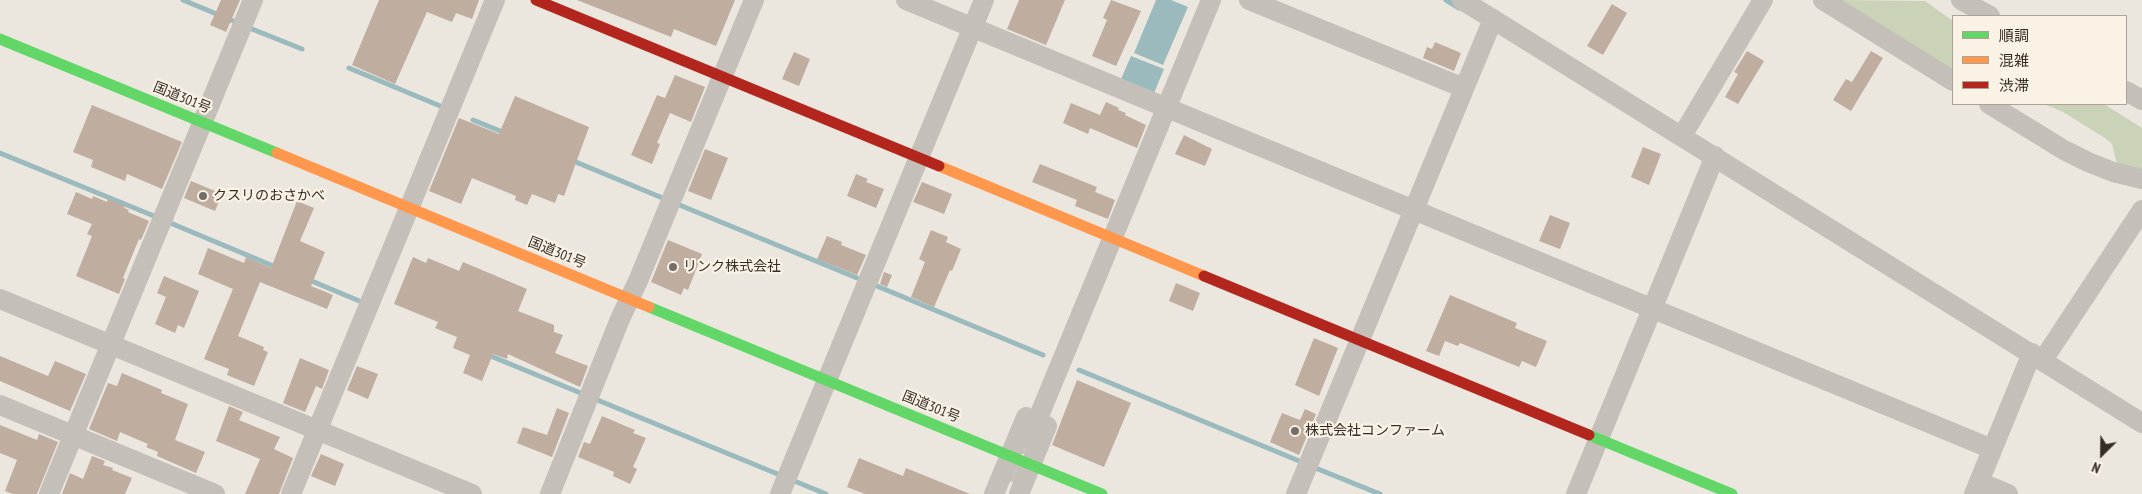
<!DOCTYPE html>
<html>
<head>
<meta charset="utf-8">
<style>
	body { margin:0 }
	#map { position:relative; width:2142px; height:494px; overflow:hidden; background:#ebe7df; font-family:"PT Sans Narrow","Noto Sans JP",sans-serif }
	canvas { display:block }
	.legend { position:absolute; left:1952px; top:15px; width:175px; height:90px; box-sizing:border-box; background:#f9f2e5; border:1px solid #aba399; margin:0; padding:6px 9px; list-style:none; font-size:15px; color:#352c26 }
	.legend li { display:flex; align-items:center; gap:10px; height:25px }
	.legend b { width:25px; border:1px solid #aba399 }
	.north { position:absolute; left:2077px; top:429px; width:50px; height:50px; -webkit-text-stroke:4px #f9f2e5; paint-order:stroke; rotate:203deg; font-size:14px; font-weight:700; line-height:20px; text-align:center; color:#352c26 }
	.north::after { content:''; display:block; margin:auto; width:18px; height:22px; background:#352c26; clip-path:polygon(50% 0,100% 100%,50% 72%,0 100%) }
</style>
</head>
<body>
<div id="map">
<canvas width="2142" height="494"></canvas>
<ul class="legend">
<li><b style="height:6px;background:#63d668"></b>順調</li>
<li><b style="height:6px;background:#ff974d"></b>混雑</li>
<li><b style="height:6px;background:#b3261e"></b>渋滞</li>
</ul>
<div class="north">N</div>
</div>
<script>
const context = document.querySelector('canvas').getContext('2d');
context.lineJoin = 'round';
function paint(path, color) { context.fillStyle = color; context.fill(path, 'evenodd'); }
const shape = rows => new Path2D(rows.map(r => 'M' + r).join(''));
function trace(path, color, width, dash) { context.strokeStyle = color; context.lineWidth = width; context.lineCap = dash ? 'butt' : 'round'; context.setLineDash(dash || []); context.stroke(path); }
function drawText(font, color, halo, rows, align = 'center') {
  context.font = font + ' "PT Sans Narrow","Noto Sans JP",sans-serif'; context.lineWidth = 4.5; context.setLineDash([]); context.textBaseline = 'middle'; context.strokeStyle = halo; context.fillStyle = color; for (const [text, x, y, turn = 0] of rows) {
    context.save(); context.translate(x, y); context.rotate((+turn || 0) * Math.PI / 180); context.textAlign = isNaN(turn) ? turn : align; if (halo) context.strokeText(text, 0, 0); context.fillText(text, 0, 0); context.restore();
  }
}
paint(shape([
	[1835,0,1925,1,1953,21,1953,74],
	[2044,104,2104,104,2142,128,2142,173,2117,165,2112,144,2105,138,2063,112]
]), '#cad2b8');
paint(shape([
	[1156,0,1171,0,1188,7,1163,65,1134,53],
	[1131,56,1164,69,1154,93,1121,79]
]), '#9ababd');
trace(shape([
	[183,0,238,23],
	[1446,0,1459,8],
	[247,27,302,49],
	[349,68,445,108],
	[473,120,505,133],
	[0,153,154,216],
	[571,160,665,199],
	[677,204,862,280],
	[168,222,278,268],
	[307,279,364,303],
	[872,284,1043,355],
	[493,357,583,394],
	[1079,370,1304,463],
	[595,399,780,475],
	[1313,467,1380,494],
	[792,480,826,494]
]), '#9ababd', 5);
paint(shape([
	[221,0,240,0,226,32,210,25],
	[379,0,479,0,472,19,456,13,452,22,427,12,395,84,352,65],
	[577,0,735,0,716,46,674,29,671,37],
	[1019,0,1065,0,1046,45,1007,29],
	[1111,0,1141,11,1116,66,1092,56,1107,20,1103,18],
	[1612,4,1627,13,1603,55,1587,46],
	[1435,42,1461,53,1454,71,1423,58,1427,47,1432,49],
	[1747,51,1764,61,1738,104,1725,97,1738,74,1734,72],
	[1871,51,1883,58,1851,111,1833,100,1846,79,1852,82],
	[794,52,810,59,799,86,782,79],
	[675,75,705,87,691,122,670,113,657,143,660,144,652,164,631,155,657,95,665,98],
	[515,96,589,127,564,196,558,194,555,203,532,194,527,205,515,200,516,196,472,178,461,204,429,191,459,118,499,134],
	[1106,102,1119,108,1118,110,1126,113,1125,115,1146,125,1137,148,1090,128,1088,134,1063,123,1071,103,1100,115],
	[92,105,182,142,162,189,127,174,125,181,91,167,93,160,73,152],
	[1184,135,1212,149,1205,166,1175,154],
	[1643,147,1661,154,1649,185,1631,177],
	[705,149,728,158,711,200,688,191],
	[1040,164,1097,187,1095,192,1115,200,1108,219,1075,206,1077,200,1032,182],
	[856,174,868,179,866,182,884,189,876,208,847,196],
	[191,181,222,194,215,211,184,198],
	[922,182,952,194,944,214,913,202],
	[76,192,92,199,93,196,107,202,108,199,125,206,124,208,129,210,128,212,149,221,141,240,139,239,123,278,125,279,119,294,76,276,92,236,87,234,92,224,67,214],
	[297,201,314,208,300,241,325,252,311,286,333,295,327,309,260,282,238,336,264,347,263,350,268,352,254,386,227,375,229,369,204,359,233,289,198,274,208,248,244,263,246,257,271,268],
	[1550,215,1570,223,1560,249,1539,241],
	[931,230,948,237,946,242,961,249,952,271,950,270,934,307,911,297,925,262,919,259],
	[827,236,842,242,841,245,866,255,857,275,817,259],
	[668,240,702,254,688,290,684,288,681,295,651,282],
	[413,257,426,263,428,258,459,271,463,262,527,289,518,311,554,325,554,332,563,335,555,353,588,366,580,387,508,354,507,359,493,354,482,381,463,373,470,355,453,348,457,337,435,328,438,322,394,304],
	[884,272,892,275,887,287,880,284],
	[164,276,199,291,184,328,178,325,175,333,155,324,166,297,157,293],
	[1176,283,1200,293,1193,311,1169,301],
	[1450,295,1517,323,1515,328,1547,341,1536,367,1522,361,1519,367,1460,343,1458,346,1445,341,1439,356,1426,351],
	[1314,338,1338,348,1319,396,1295,385],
	[0,356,48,376,55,361,86,374,70,411,0,381],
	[300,358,329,370,322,389,316,386,305,412,283,403],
	[357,366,378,374,368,399,347,390],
	[122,373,162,390,161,393,188,404,175,440,205,452,196,473,157,456,158,452,146,447,148,444,120,432,117,441,89,429,108,383,117,386],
	[1077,380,1131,403,1104,467,1052,445],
	[229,406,243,412,239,420,280,437,274,449,293,458,279,494,245,494,260,459,216,441],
	[557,408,569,413,552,457,517,443,523,427,547,435],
	[1305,409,1316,414,1299,455,1270,442,1282,413,1300,420],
	[602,416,635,430,633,433,646,438,633,467,637,469,630,484,613,476,614,472,578,457,584,442,590,444],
	[0,425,37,440,39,434,58,442,37,494,13,494,5,491,17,460,0,453],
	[321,454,344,464,335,486,311,476],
	[92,456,105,461,103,465,113,468,112,470,132,478,125,494,62,494,70,473,83,479],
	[859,458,903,476,906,468,970,494,865,494,847,487]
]), '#bfada0');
trace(shape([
	[1012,482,1025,449]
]), '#c7c2ba', 20, [20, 10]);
trace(shape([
	[906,0,1992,449],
	[1249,0,1464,88],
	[1462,0,2142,423],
	[1823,0,1953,81],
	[1961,0,1990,16],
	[2126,91,2142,100],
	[1989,104,2064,150,2088,162,2113,172,2142,179],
	[1682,136,1763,0],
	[0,299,472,494],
	[2043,360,2142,210],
	[0,405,215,494],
	[1029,440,1211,0],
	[1979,482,2008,494],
	[49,494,253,0],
	[291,494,495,0],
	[550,494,620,319,638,281,754,0],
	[780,494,984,0],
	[994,494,1026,417],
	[1019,494,1047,426],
	[1296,494,1493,19],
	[1576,494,1715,156],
	[1974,494,2032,353]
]), '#c4bfb8', 20);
trace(shape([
	[0,39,277,153],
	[649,307,1102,494],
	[1589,435,1732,494]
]), '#63d668', 11);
trace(shape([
	[277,153,649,307],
	[939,166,1204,276]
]), '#ff974d', 11);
trace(shape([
	[536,0,939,166],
	[1204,276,1589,435]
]), '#b3261e', 11);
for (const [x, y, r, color] of [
	[203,196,5,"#756d67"],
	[673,267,5,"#756d67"],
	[1295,431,5,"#756d67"]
]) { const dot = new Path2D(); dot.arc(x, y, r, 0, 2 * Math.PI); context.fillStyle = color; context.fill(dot); trace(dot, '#f9f2e5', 2); }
drawText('14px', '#352c26', '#f9f2e5', [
	["国道301号",182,98,22],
	["国道301号",557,253,22],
	["国道301号",931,407,22]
]);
drawText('14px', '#352c26', '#f9f2e5', [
	["クスリのおさかべ",213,196],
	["リンク株式会社",683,267],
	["株式会社コンファーム",1305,431]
], 'left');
</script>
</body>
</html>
